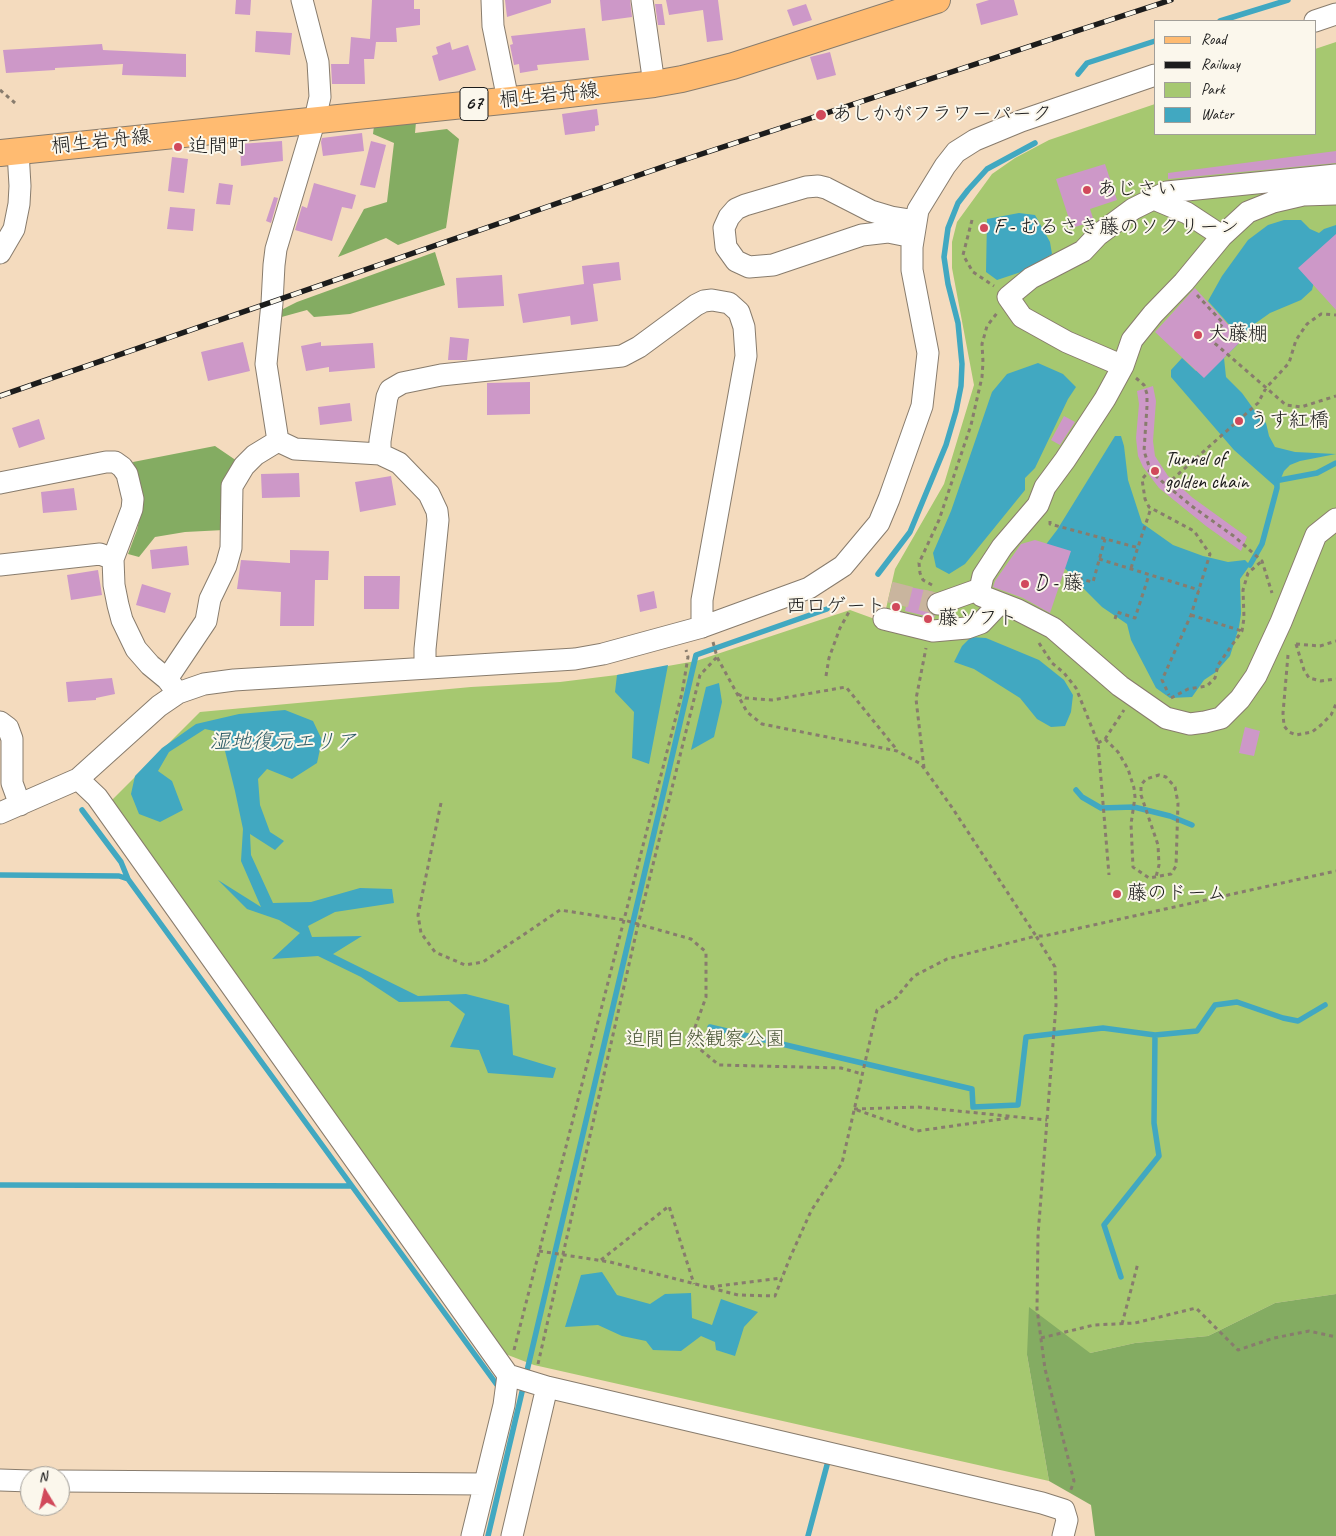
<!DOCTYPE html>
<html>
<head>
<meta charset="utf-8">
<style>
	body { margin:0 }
	#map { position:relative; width:1336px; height:1536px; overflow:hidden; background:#f4dbbe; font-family:Caveat,sans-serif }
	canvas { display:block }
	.legend { position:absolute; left:1154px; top:20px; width:162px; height:115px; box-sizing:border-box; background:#fbf7ec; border:1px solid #a29f99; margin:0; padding:6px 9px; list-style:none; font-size:15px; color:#1c1c1c }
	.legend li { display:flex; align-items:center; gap:10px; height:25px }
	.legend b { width:25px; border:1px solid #a29f99 }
	.north { position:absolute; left:20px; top:1466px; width:50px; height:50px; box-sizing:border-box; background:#fbf7ec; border:1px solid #a29f99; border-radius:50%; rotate:351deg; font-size:14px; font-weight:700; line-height:20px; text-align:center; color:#1c1c1c }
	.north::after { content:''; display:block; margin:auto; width:18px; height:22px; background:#d1495b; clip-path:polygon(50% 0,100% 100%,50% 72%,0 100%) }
</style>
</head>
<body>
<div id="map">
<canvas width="1336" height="1536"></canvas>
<ul class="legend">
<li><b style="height:6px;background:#ffbb71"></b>Road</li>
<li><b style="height:6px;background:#1c1c1c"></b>Railway</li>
<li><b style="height:14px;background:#a6c870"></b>Park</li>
<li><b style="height:14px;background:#41a8c1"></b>Water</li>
</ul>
<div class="north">N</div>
</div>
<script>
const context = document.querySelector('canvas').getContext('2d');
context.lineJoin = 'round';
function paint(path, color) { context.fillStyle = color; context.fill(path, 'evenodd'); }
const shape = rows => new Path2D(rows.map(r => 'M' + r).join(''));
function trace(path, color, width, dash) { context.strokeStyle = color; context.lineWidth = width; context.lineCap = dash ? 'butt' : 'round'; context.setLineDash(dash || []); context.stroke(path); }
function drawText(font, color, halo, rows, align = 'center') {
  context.font = font + ' Caveat,"Klee One",sans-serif'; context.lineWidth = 4; context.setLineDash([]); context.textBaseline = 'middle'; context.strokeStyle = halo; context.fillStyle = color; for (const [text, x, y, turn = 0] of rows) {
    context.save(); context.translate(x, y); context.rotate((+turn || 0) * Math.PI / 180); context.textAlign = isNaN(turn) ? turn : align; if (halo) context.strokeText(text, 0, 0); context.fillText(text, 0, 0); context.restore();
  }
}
paint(shape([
	[1336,42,1336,1294,1275,1303,1208,1336,1135,1343,1090,1353,1027,1355,1049,1481,534,1365,487,1347,108,804,200,712,471,687,560,682,617,675,696,661,850,610,883,622,895,569,944,484,974,385,952,268,952,242,957,222,992,174,1015,158,1049,140,1155,104,1155,134,1315,134,1315,49]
]), '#a6c870');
paint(shape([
	[416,122,415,133,447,129,459,139,446,228,398,245,386,238,338,257,364,209,387,202,394,143,373,134,374,126],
	[435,252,445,285,350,314,314,317,307,310,278,318,281,310,297,302],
	[215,446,237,461,224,530,185,532,155,537,139,557,128,554,137,530,141,512,141,504,133,462],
	[1336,1294,1336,1536,1095,1536,1091,1505,1049,1481,1027,1355,1029,1307,1090,1353,1135,1343,1208,1336,1275,1303]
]), '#84ac62');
paint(shape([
	[1019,213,1035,215,1050,242,1052,254,1024,271,997,280,986,272,987,219],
	[1284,220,1301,220,1310,229,1319,233,1324,229,1336,225,1336,242,1315,278,1312,290,1301,300,1270,313,1253,325,1242,340,1224,358,1226,377,1242,393,1260,418,1266,423,1269,436,1275,447,1295,452,1336,454,1300,461,1290,465,1284,471,1277,488,1234,450,1171,377,1171,370,1182,358,1196,371,1234,330,1208,301,1222,276,1248,240,1268,225],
	[1038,363,1063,374,1076,387,1068,399,1035,468,1025,478,1025,490,965,564,949,574,936,567,933,553,951,511,992,392,1007,374],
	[1115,436,1121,436,1124,446,1128,480,1142,523,1173,545,1203,556,1228,562,1245,560,1250,565,1240,579,1241,614,1239,627,1230,656,1216,672,1204,680,1192,697,1170,698,1156,688,1131,640,1127,624,1102,607,1081,586,1054,556,1041,551,1057,530],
	[971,637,986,638,1039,660,1064,680,1073,695,1071,712,1065,726,1051,727,1037,719,1020,698,974,669,954,662,962,646],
	[668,665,649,764,632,758,634,712,615,692,617,675],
	[719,683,722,702,714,737,691,750,706,687],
	[285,710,313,721,322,740,317,763,292,779,267,769,258,779,260,805,270,832,284,841,275,850,250,834,251,855,273,903,311,902,360,888,392,889,394,903,335,912,308,926,312,937,362,936,333,954,418,996,466,994,509,1005,513,1055,556,1068,553,1078,488,1073,479,1050,450,1047,465,1014,449,1001,399,1002,361,977,318,956,272,959,300,933,279,920,247,909,218,880,261,907,241,861,243,829,235,791,225,751,214,731,205,729,169,752,158,771,172,781,183,810,160,822,139,814,131,794,135,776,162,748,196,724,239,714],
	[602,1272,617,1295,650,1304,665,1294,691,1293,692,1318,712,1325,721,1299,758,1312,744,1327,735,1356,716,1350,715,1342,701,1336,681,1351,653,1350,646,1341,622,1336,598,1325,565,1327,581,1275]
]), '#41a8c1');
trace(shape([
	[1220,21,1288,0],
	[1078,74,1087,63,1155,41],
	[1280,480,1317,473,1336,463],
	[1250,565,1262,544,1277,488,1277,483],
	[878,574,910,532,946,445,956,411,961,386,962,364,958,323,948,284,944,257,948,228,958,203,968,190,987,169,1035,143],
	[1076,790,1082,797,1101,808,1134,807,1170,816,1192,825],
	[82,810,121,862,128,879],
	[0,875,119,876,128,879,500,1389],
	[710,1027,972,1089,973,1107,1018,1105,1026,1037,1103,1028,1155,1035,1197,1031,1215,1005,1237,1002,1283,1018,1298,1021,1325,1005],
	[0,1185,351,1186],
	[1121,1277,1104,1225,1159,1156,1154,1123,1155,1035],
	[488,1536,696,655,827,609],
	[808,1536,827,1465]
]), '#41a8c1', 5.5);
paint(shape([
	[236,0,251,0,250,15,235,14],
	[372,0,414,0,414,9,420,9,420,25,396,28,397,42,376,42,374,59,364,59,365,84,332,84,331,64,349,64,351,37,370,39],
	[505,0,551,0,551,3,507,17],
	[600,0,630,0,632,17,602,21],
	[666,0,718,0,723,40,707,42,703,10,669,15],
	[989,0,1014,0,1018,15,981,25,976,4],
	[655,4,662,4,665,25,658,25],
	[806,4,812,20,793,26,787,10],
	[585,28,589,60,537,65,538,70,520,73,519,64,514,65,510,45,513,44,511,36],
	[256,31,292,33,290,55,255,52],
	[450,42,452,50,468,45,476,70,439,81,432,56,438,54,436,47],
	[102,44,103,50,186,54,186,77,122,75,123,64,55,68,55,70,6,73,3,50],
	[830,52,836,75,817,80,810,57],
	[597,109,599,125,595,126,595,131,565,135,562,114],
	[362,133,364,151,323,156,321,142,322,138],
	[282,141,283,161,241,166,240,144],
	[371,141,386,145,375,188,360,185],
	[1336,151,1336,163,1168,179,1168,173],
	[172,157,188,159,184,193,168,191],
	[1105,164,1117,200,1090,209,1094,221,1072,228,1056,179],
	[219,183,233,185,230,205,216,204],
	[314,183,356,195,352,209,342,207,332,241,295,230,302,206,307,208],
	[274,197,278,198,271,223,266,221],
	[170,207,195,209,193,231,167,229],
	[1336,234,1336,310,1298,268],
	[619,262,621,280,593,284,598,321,571,325,570,316,523,323,518,294,584,284,582,266],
	[502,275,504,306,458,308,456,278],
	[1195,288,1242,340,1204,378,1155,332],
	[450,337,469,339,467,360,448,360],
	[243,342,250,371,208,381,201,352],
	[321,342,321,346,373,343,375,368,329,372,329,367,306,371,301,346],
	[530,382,530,414,487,415,487,383],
	[1153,386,1156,401,1153,441,1155,456,1168,476,1193,498,1247,537,1241,551,1206,526,1159,488,1143,467,1138,456,1136,438,1139,404,1137,391],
	[350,403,352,421,320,425,318,407],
	[1064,416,1075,422,1060,445,1051,440],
	[39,419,45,439,19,448,12,428],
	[299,473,300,497,262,498,261,474],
	[391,476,396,505,360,512,355,482],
	[74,488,77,510,43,513,41,492],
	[1035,540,1071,551,1050,613,1023,598,993,587,995,581,1021,544],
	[187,546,189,565,152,569,150,550],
	[290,550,329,551,328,580,315,580,314,626,280,626,281,592,237,589,241,560,290,563],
	[98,570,102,595,71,600,67,575],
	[364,576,400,576,399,609,364,609],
	[142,584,171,593,165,613,136,605],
	[910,587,934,592,928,596,926,602,926,609,930,613,935,616,934,618,905,611],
	[654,591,657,608,640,612,637,595],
	[112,678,115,694,96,698,96,700,68,702,66,682],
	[1245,727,1260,731,1254,756,1239,753]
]), '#cd98c8');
trace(shape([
	[890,592,938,604]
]), '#c9b59e', 21, [21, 11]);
const minor = shape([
	[492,0,493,26,508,100],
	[642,0,654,84],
	[1315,21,1336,14],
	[1336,194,1303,195,1273,202,1248,212,1222,236,1184,282,1153,314,1132,340,1123,366,1105,399,1065,460,1045,487,1038,505,1002,547,983,576,980,589,982,596,1018,610,1053,628,1120,686,1166,718,1190,724,1205,722,1221,718,1240,699,1256,676,1281,622,1316,535,1336,519],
	[1154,199,1187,213,1222,236],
	[913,237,888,232,862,235,773,265,749,267,736,261,726,247,724,228,729,217,736,209,745,205,806,187,818,186,826,188,871,211,891,217,916,221],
	[0,253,14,229,19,204,20,186,18,151],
	[1123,366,1067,342,1022,317,1008,297,1031,278,1083,251,1098,235,1133,209,1167,192,1336,175],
	[278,441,266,364,272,303,274,265,276,249,315,119,320,97,318,62,302,0],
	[278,441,295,449,380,454,399,463,429,494,437,511,438,520,425,649,425,667],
	[380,454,380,441,387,397,390,390,402,383,441,375,622,356,639,347,696,305,704,301,712,300,729,303,739,312,744,327,746,356,702,600,702,627],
	[0,483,106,462,115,462,122,467,127,474,133,499,132,509,113,559,114,585,118,605,122,620,136,649,150,665,167,679,178,693],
	[0,565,100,554,113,559],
	[938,604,980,589],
	[884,619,933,631,967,628,981,623,1000,603],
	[167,679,206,621,210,599,226,566,231,548,232,486,244,466,255,455,278,441],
	[0,722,8,728,12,739,12,783,20,805],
	[78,779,97,797,508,1375,547,1387,1042,1503,1064,1510,1067,1520,1063,1536],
	[0,813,78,779,159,706,178,693,204,684,234,680,575,659,603,654,702,627,809,588,843,566,879,523,889,499,922,406,928,353,912,270,912,247,918,210,945,166,956,152,975,140,1021,121,1155,75],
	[0,1480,30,1481],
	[60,1481,484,1484],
	[472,1536,504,1405,508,1375],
	[512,1536,547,1387]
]);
const major = shape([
	[0,153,560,95,654,84,682,79,733,66,937,0]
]);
trace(minor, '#887c6d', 23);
trace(major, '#887c6d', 28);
trace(shape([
	[0,90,15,103],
	[972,220,963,255,973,272,994,286],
	[1197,295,1223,323,1211,340,1286,405,1301,407,1336,396],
	[1136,378,1144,385,1147,394,1147,406,1144,451,1149,466,1155,475,1166,485,1193,507,1235,537,1262,561,1272,593],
	[1151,469,1142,479,1145,499,1149,507,1194,531,1210,554,1191,615,1162,680,1169,695],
	[1166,485,1258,403,1266,388,1289,363,1296,340,1307,324,1321,314,1336,315],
	[1050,521,1050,524,1139,548],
	[1099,559,1199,590],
	[1131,568,1151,508],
	[1063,575,1093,582,1105,539],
	[932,585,923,580,920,573,919,563,939,520,971,425,982,377,983,362,982,344,987,326,997,313],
	[1191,615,1242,631],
	[1115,619,1117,612,1135,618,1149,575],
	[713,642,717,657,747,712,762,724,897,751,921,764,953,809,1036,936,1044,936,1336,871],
	[1039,643,1052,663,1064,673,1076,688,1098,743,1109,875],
	[1296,644,1304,670,1309,678,1321,681,1336,679],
	[1296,644,1320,646,1336,641],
	[1288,655,1283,713,1284,726,1289,732,1296,735,1312,732,1321,725,1331,715,1336,704],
	[826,676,829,658,840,628,850,610],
	[738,694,745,698,772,700,846,687,897,750],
	[1171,698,1188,689,1207,686,1215,678,1218,665,1242,631,1244,618,1243,590,1248,573,1262,561],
	[1105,739,1118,752,1128,769,1134,788,1135,797,1131,824,1133,867,1149,878,1171,874,1176,866,1178,803,1175,787,1166,777,1159,775,1146,779,1141,785,1141,795,1158,845,1159,865,1156,877],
	[1098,743,1105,739,1124,710],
	[924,768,916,699,926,648],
	[441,803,418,915,421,933,435,952,465,965,483,962,560,910,624,920,652,928,691,939,706,952,706,997,690,1041,719,1065,841,1068,862,1074,863,1073],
	[854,1109,918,1107,1047,1120],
	[857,1110,917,1131,1009,1118],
	[539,1251,610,1262,738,1295,775,1296,789,1260,811,1211,842,1163,877,1010,896,998,914,976,947,959,1036,936,1055,967,1056,1005,1038,1235,1037,1309,1045,1369,1074,1481,1070,1492],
	[601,1260,669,1206,694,1284],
	[710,1287,782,1278],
	[1122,1324,1138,1263],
	[1041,1338,1094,1325,1135,1323,1196,1308,1238,1350,1274,1338,1309,1331,1336,1337],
	[514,1350,682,693,688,657,686,650],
	[538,1364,638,925,700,675,717,657]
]), '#887c6d', 3, [4, 4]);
trace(minor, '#fff', 21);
trace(major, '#ffbb71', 26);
const rail = shape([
	[0,396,671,164,1171,0]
]);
trace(rail, '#1c1c1c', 5.5);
trace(rail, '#fbf7ec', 4, [11]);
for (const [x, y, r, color] of [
	[821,115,6,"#d1495b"],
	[178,147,5,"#d1495b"],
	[1087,190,5,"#d1495b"],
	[984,228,5,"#d1495b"],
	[1198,335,5,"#d1495b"],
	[1239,421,5,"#d1495b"],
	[1155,471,5,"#d1495b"],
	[1025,584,5,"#d1495b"],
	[896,607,5,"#d1495b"],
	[928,619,5,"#d1495b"],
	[1117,894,5,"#d1495b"]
]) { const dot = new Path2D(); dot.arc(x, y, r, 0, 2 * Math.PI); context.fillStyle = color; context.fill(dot); trace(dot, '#fbf7ec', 2); }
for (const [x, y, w] of [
	[474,104,28]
]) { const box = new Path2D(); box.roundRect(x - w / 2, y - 16.5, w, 33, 4); context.fillStyle = '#fbf7ec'; context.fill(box); trace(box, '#1c1c1c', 1); }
drawText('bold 19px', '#1c1c1c', null, [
	["67",474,104]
]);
drawText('20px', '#1c1c1c', '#fbf7ec', [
	["桐生岩舟線",549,96,-6],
	["桐生岩舟線",101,142,-6]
]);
drawText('20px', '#1c1c1c', '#fbf7ec', [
	["あしかがフラワーパーク",832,115],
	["迫間町",188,147],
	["あじさい",1097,190],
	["F - むるさき藤のソクリーン",994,228],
	["大藤棚",1208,335],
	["うす紅橋",1249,421],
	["Tunnel of",1165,460],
	["golden chain",1165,483],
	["D - 藤",1035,584],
	["西口ゲート",886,607,"right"],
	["藤ソフト",938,619],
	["藤のドーム",1127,894]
], 'left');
drawText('20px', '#4c5839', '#fbf7ec', [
	["迫間自然観察公園",705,1040]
]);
drawText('italic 21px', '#2d5b66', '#fbf7ec', [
	["湿地復元エリア",283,742]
]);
</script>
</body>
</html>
